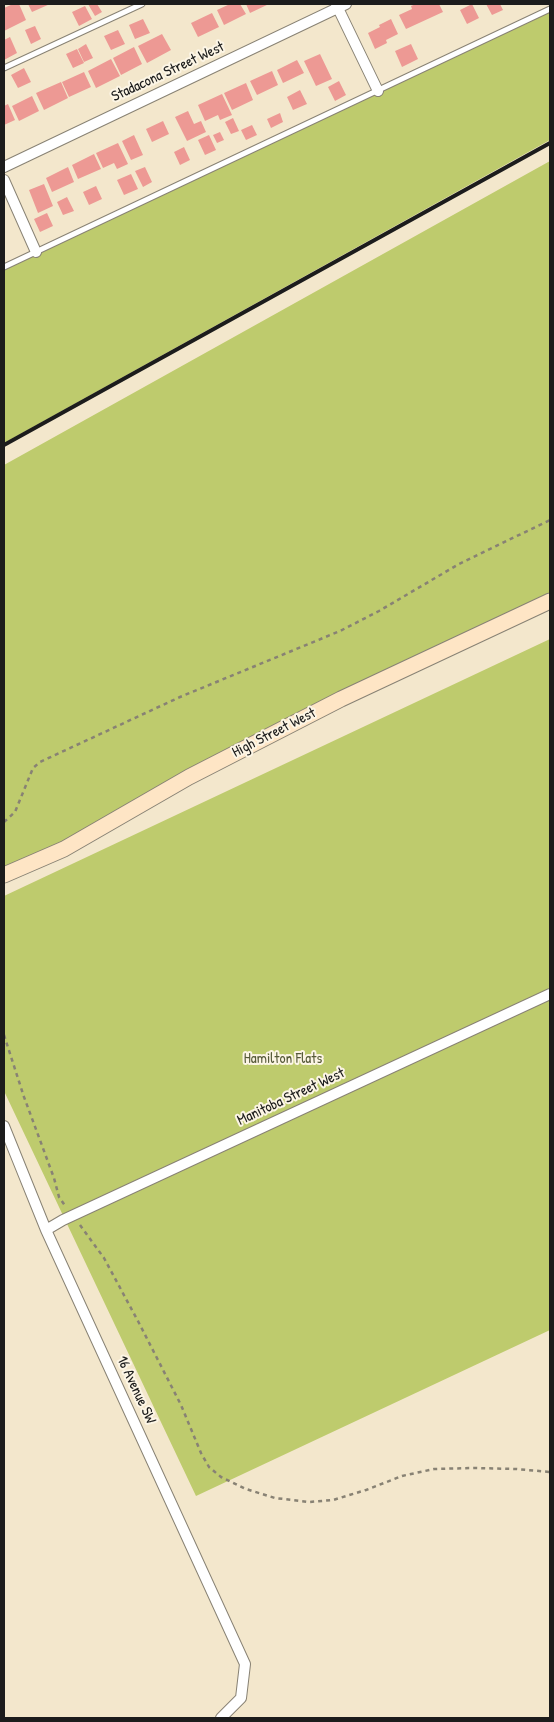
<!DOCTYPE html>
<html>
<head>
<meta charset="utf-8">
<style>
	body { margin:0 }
	#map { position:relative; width:554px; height:1722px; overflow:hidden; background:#f3e7cc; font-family:"Patrick Hand",sans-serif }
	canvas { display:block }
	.frame { position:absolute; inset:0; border:5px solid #1c1c1c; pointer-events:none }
</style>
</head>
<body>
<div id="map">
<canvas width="554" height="1722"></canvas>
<div class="frame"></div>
</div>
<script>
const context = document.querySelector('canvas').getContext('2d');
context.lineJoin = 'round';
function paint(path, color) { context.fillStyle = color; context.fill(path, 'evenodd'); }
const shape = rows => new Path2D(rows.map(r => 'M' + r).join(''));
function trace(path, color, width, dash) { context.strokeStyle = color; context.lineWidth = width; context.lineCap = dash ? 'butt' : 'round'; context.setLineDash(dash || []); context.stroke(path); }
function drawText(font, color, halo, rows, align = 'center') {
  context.font = font + ' "Patrick Hand",sans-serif'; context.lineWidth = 4; context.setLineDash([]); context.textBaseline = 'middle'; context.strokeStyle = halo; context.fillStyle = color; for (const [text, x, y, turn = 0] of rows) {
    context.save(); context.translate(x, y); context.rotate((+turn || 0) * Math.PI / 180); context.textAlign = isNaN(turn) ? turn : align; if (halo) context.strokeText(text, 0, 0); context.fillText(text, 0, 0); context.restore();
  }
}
paint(shape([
	[550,9,550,140,4,443,4,267],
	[550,161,550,598,4,873,4,465],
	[550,639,550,1330,196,1496,4,1091,4,896]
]), '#becb6d');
paint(shape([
	[13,4,19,4,26,20,4,31,4,8],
	[28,4,50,4,32,12],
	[88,4,97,4,102,12,95,16],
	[230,4,240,4,246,14,224,25,217,10],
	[246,4,269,4,250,13],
	[416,4,439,4,443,12,406,29,399,15,412,9,411,6],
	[472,4,479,18,467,24,460,10],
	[486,4,500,4,503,10,492,15],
	[85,6,92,19,79,26,72,12],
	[212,13,219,27,198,37,191,23],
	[143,19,150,33,135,39,129,25],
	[391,19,398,34,386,40,387,43,375,49,368,33,380,27,379,25],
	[35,26,41,39,31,44,25,30],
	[118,30,125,44,111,50,104,36],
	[162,34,171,50,147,63,138,46],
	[10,37,17,53,4,60,4,40],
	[86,44,93,58,84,62,78,49],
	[411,44,418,59,402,67,395,51],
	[134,47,142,64,121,75,113,58],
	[77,49,84,63,73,68,66,54],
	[320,54,332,79,316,86,304,61],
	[111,59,120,76,96,88,88,71],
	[297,60,304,73,283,83,277,70],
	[24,68,31,82,18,88,11,75],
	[272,71,278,85,257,95,250,81],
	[84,72,91,87,69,97,62,82],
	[339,81,346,95,335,101,328,87],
	[61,82,68,98,44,110,36,93],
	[246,83,253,100,232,110,224,93],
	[300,90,307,104,293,110,287,97],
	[222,94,232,115,220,120,218,115,205,121,198,105],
	[32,96,39,111,19,121,12,106],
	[8,104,15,120,4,125,4,106],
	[188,111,194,124,201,121,206,132,187,141,175,117],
	[280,113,283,122,271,128,267,119],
	[233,118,239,131,231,134,225,122],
	[163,121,169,134,152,142,146,129],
	[252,125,257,135,246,140,241,130],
	[220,132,224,140,217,143,213,135],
	[134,135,143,155,131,160,122,141],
	[209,135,216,150,205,155,198,140],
	[118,143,128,164,117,169,114,163,103,168,96,153],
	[184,147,190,160,180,165,174,152],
	[94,154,101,169,78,179,72,165],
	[68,167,74,182,52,192,46,178],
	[145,167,152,182,143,187,135,171],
	[131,174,138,189,124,195,117,180],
	[44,184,53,206,38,213,29,190],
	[96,186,102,199,89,205,83,192],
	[67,197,74,211,63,215,57,202],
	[47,213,53,226,40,232,34,219]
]), '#ed9994');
const lane = shape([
	[4,68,142,4],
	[4,267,550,9]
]);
const street = shape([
	[336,4,378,91],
	[4,167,346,4],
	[4,180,36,252],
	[4,1126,46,1230,245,1664,241,1698,221,1718],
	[46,1230,63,1220,550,994]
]);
const secondary = shape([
	[4,875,64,849,189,777,341,699,550,601]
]);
trace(lane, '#888274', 7);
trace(street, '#888274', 12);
trace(secondary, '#888274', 17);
trace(shape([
	[4,822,15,812,33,768,40,762,180,697,340,631,379,611,459,564,550,520],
	[4,1035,24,1097,54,1178,59,1197,66,1207],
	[80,1225,104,1258,139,1323,181,1405,201,1453,209,1467,221,1477,246,1489,275,1498,309,1502,333,1500,366,1490,402,1476,434,1469,474,1468,516,1469,550,1472]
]), '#888274', 2.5, [4, 4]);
trace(lane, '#fff', 5);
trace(street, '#fff', 10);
trace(secondary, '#fee5c5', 15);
trace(shape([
	[4,445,550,143]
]), '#1c1c1c', 4);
drawText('15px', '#1c1c1c', '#fcf5e5', [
	["Stadacona Street West",168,72,-25],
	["High Street West",274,733,-27],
	["Manitoba Street West",291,1097,-25],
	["16 Avenue SW",136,1390,65]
]);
drawText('15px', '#555938', '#fcf5e5', [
	["Hamilton Flats",283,1059]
]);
</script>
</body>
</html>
